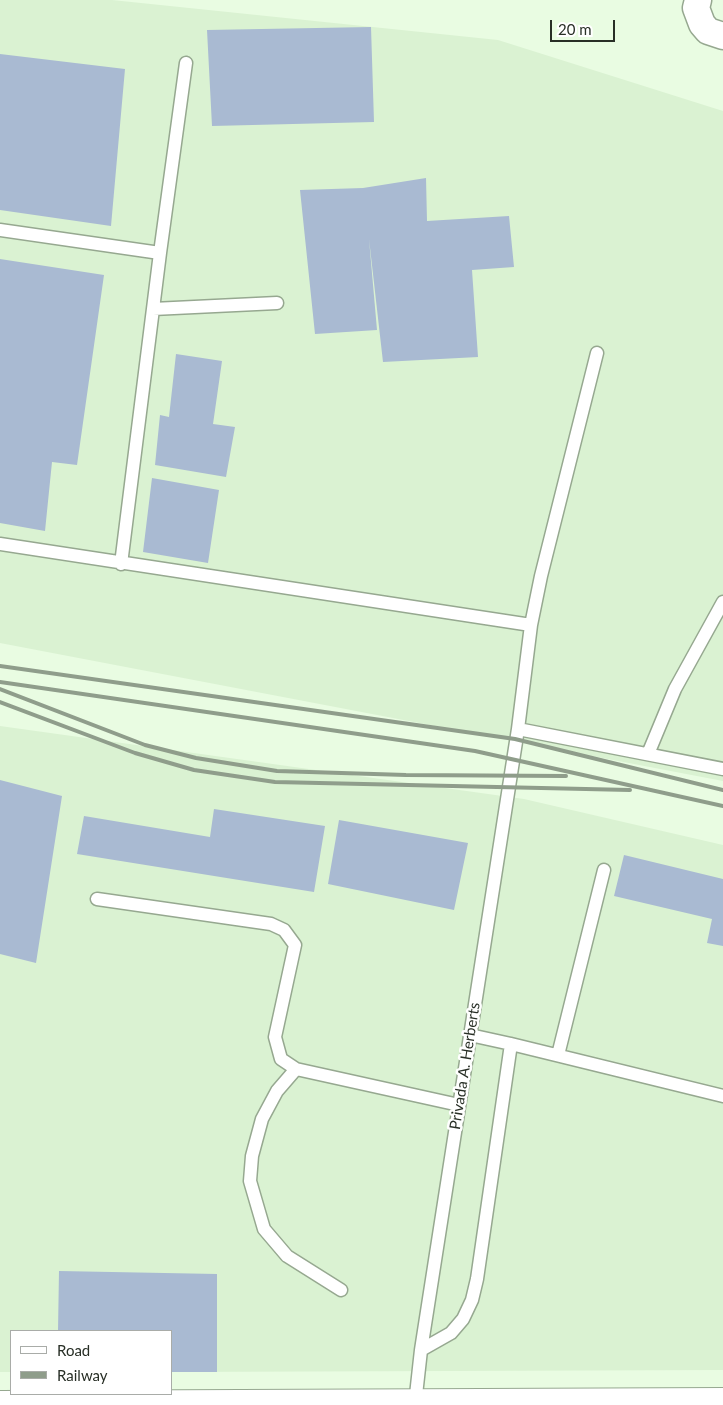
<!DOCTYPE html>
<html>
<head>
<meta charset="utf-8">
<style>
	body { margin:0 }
	#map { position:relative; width:723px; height:1405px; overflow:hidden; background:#e9fce2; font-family:Lato,sans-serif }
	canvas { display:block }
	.legend { position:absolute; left:10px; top:1330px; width:162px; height:65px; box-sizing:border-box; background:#fff; border:1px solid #a9aca8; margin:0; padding:6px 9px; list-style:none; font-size:15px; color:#282f26 }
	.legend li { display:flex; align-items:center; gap:10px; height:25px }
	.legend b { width:25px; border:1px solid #a9aca8 }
	.scale { position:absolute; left:550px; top:20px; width:65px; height:22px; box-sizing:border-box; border:2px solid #282f26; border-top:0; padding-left:6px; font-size:15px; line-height:18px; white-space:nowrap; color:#282f26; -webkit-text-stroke:4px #fff; paint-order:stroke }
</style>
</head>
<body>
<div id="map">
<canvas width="723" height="1405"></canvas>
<ul class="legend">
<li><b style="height:6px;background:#fff"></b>Road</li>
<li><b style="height:6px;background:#8f9d8b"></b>Railway</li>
</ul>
<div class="scale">20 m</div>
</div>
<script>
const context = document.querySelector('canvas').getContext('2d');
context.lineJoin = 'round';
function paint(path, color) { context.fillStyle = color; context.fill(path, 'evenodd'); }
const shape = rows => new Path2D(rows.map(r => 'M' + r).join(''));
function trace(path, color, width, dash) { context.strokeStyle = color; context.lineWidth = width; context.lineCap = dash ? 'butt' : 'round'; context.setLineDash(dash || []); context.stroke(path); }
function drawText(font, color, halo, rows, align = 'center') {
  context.font = font + ' Lato,sans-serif'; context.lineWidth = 5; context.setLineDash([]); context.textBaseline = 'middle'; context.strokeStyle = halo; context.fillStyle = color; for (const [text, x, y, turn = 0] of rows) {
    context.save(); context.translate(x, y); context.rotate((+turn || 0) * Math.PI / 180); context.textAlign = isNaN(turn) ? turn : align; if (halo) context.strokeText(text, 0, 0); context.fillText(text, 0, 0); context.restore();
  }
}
paint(shape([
	[0,0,112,0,498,40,723,111,723,781,0,643],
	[0,726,524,799,723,845,723,1370,171,1372,171,1331,11,1331,11,1372,0,1372]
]), '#daf2d2');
paint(shape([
	[371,27,374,122,212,126,207,30],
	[0,54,125,69,111,226,0,210],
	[426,178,427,221,509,216,514,267,472,270,478,357,383,362,369,239,377,330,315,334,300,190,363,188],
	[0,259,104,275,77,465,52,462,45,531,0,523],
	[176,354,222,361,213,424,235,427,226,477,155,465,160,415,169,417],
	[152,478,219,490,208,563,143,552],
	[0,780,62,796,36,963,0,954],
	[214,809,325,826,314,892,77,854,84,816,210,837],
	[339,820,468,843,454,910,328,884],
	[624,855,723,879,723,946,707,943,712,919,614,896],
	[59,1271,217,1274,217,1372,171,1372,171,1331,58,1331]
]), '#a9bad2');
const service = shape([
	[0,230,160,253,121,564],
	[160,253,186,63],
	[153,309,277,303],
	[0,544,531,625],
	[518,729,723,769],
	[648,754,675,689,723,602],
	[97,899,271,924,284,930,295,945,275,1037,281,1059,296,1069,459,1105],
	[470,1035,511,1044],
	[558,1055,604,870],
	[296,1069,277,1091,262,1119,252,1156,250,1181,264,1229,287,1256,341,1290],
	[421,1350,451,1333,463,1319,472,1300,477,1279,511,1044,723,1096],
	[415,1404,421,1350,518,729,531,625,541,576,597,353]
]);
const minor = shape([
	[698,0,696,8,702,24,708,31,723,36]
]);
const primary = shape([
	[0,1405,723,1402]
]);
trace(service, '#96a890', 15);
trace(minor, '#96a890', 29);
trace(primary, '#96a890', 30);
trace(service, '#fff', 12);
trace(minor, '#fff', 26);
trace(primary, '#fff', 28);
trace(shape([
	[0,666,515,739,723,790],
	[0,682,475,751,723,806],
	[0,689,145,745,196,758,277,771,406,775,566,776],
	[0,702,135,753,194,770,275,782,630,790]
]), '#8f9d8b', 4);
drawText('15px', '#282f26', '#fff', [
	["Privada A. Herberts",465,1066,-81]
]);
</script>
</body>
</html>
